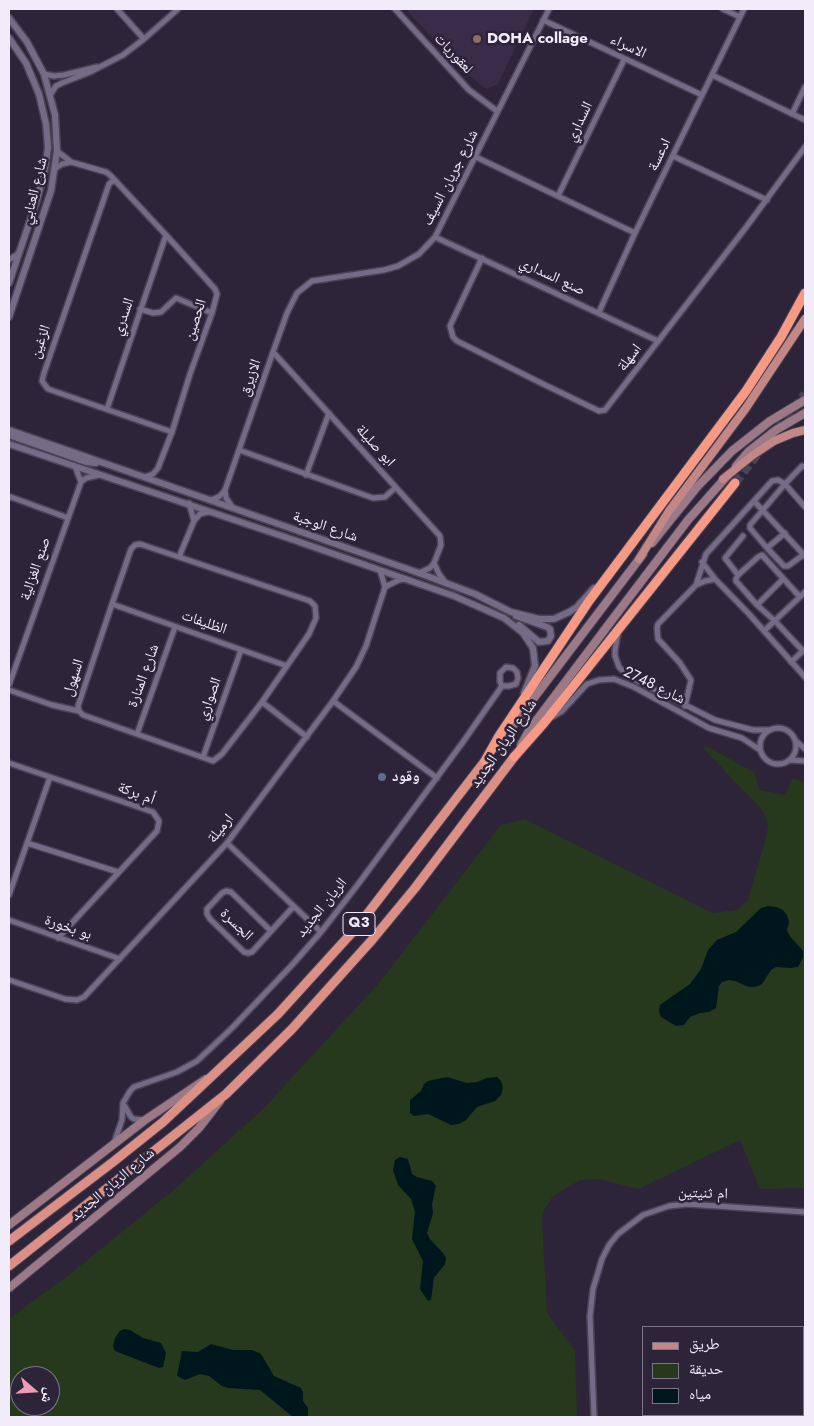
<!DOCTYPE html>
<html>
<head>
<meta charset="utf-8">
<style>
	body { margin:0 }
	#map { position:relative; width:814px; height:1426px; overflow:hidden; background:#2d243a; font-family:Jost,"Noto Naskh Arabic",sans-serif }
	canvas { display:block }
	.frame { position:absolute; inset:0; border:10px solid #f1ebfa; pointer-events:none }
	.legend { position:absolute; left:642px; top:1326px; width:162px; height:90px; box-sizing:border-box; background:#2d243a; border:1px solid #7b7487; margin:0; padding:6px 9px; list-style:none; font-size:15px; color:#f1ebfa }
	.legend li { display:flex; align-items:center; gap:10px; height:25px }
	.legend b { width:25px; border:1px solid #7b7487 }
	.north { position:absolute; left:10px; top:1366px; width:50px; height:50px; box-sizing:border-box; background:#2d243a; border:1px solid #7b7487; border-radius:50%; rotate:109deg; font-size:14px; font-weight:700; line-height:20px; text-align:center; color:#f1ebfa }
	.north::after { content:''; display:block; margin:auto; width:18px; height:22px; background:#f09ab5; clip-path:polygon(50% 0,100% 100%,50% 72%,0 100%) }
</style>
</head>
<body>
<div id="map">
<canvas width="814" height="1426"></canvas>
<div class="frame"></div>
<ul class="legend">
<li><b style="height:6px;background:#c38785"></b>طريق</li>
<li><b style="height:14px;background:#26391c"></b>حديقة</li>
<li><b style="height:14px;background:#00161d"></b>مياه</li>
</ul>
<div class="north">ش</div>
</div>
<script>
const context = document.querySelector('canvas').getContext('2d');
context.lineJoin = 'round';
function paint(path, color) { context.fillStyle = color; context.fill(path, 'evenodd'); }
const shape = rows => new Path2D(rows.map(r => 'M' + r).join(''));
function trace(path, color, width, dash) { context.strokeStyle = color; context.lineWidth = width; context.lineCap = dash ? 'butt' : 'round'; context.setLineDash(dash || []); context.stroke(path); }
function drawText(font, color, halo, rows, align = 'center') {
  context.font = font + ' Jost,"Noto Naskh Arabic",sans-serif'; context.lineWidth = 5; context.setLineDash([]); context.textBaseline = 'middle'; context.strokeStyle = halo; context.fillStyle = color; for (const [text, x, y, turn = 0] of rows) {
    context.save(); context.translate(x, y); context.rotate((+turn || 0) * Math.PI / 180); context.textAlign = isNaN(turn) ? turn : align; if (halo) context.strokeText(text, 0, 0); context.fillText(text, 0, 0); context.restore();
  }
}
paint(shape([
	[406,9,534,9,498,84,486,89,461,69]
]), '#382c48');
paint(shape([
	[705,745,755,773,759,790,785,795,793,778,805,783,805,1188,760,1189,740,1140,638,1189,600,1179,580,1180,553,1196,544,1210,542,1219,547,1313,575,1351,577,1417,9,1417,9,1319,70,1274,175,1189,264,1108,379,983,501,825,525,819,712,913,737,910,748,900,766,838,768,825,763,811,704,749],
	[20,1376,50,1376,50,1406,20,1406]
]), '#26391c');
paint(shape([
	[768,906,776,907,783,910,787,915,789,922,787,930,789,935,803,951,803,958,798,967,790,968,776,967,771,970,762,984,755,987,749,987,735,981,729,980,722,982,719,986,716,1008,709,1012,700,1013,690,1017,684,1025,676,1026,661,1017,659,1011,660,1005,690,984,701,969,708,950,717,940,736,932,761,908],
	[447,1077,467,1083,477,1082,487,1078,497,1077,501,1081,503,1087,501,1095,495,1101,477,1107,466,1120,459,1124,451,1125,428,1114,414,1116,410,1113,410,1100,421,1091,424,1084,428,1081],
	[400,1157,408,1159,412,1174,417,1177,432,1181,436,1186,432,1204,433,1213,427,1233,430,1239,443,1253,446,1258,445,1264,434,1278,431,1300,428,1301,420,1289,423,1261,412,1239,415,1212,411,1199,398,1185,393,1170,395,1160],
	[124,1329,130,1330,143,1338,161,1343,166,1353,163,1367,159,1368,115,1351,113,1346,115,1338,120,1331],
	[211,1344,233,1350,252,1350,261,1354,274,1376,301,1388,303,1392,303,1401,308,1408,308,1417,293,1417,260,1390,228,1388,222,1386,209,1376,200,1374,185,1380,177,1376,182,1351,198,1352]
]), '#00161d');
trace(shape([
	[777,430,805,394],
	[735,483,759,452]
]), '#4a4257', 9, [9, 4.5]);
const minor = shape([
	[117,9,144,39],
	[395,9,469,90,497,111],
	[723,9,740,17],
	[543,20,702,95],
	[44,74,54,76,64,75,97,67],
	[712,75,805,120],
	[50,95,56,86,62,83,90,72,123,55,144,39,178,9],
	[792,114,805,87],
	[57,151,71,162,106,172,110,175,166,235,215,289,217,294,212,313,190,374,172,432,158,468,153,474,145,477],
	[673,156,767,200],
	[476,157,635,233],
	[56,168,62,164,71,162],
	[114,180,109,184,107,190,44,373,42,381,48,389,172,432],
	[558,196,624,60],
	[435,237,658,341],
	[482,258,450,326,453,337,457,341,539,382,599,411,605,410,747,226,805,147],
	[9,260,19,253],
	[140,309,153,313,161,312,176,298,212,313],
	[599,312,635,233,744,9],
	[273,352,440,536,441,545,434,563,430,568,419,573],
	[107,409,166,235],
	[239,450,373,498,385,497,395,488],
	[75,466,81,482],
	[306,475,329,413],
	[225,490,226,498,233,508],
	[9,498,11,497,68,518],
	[209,500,214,499,220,496,225,490,273,352,287,313,297,293,312,281,384,270,398,266,419,254,435,237,549,9],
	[754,501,805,556],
	[189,503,194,521],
	[785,533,767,548,784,566,788,566,803,555],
	[767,548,750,528,750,525,785,484,802,466,805,467],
	[179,557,194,521,200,514,208,512],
	[702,562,715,579,749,614,805,677],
	[434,563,439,574,445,582],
	[738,575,725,558,743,536],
	[696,585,706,554,772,481,778,480,785,484,805,507],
	[385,587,399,580,405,579],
	[800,597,762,555,758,557,738,575,736,579,736,581,757,605,775,621,803,651],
	[112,604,287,666],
	[757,605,783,579],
	[764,631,805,592],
	[618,633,615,650,615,656,619,667,628,676,715,720,753,730,769,730],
	[791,662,804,650],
	[9,685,81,482,86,478,99,475],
	[9,690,52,705,79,711,83,715,213,761,222,754,262,702,309,634,316,618,315,606,310,601,140,544,135,545,131,549,112,604,78,706,79,711],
	[333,701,437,778],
	[262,702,307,737],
	[685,706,691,680,680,663,658,639,657,628,658,624,696,585,705,581,715,579],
	[552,717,562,711,587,684,599,680,614,679,634,687,709,728,742,738,760,750],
	'760 746a18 18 0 1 1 36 0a18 18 0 1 1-36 0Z',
	[137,734,175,627],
	[795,740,805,749],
	[203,757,241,650],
	[790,760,805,761],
	[9,763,153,812,159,821,157,831,58,938],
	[27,843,118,872],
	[227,843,321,932],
	[9,895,50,777],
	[9,920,120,959],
	[271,931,231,892,226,891,222,893,207,909,207,914,210,919,244,952,248,953,252,952,293,907],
	[9,980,65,999,77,1000,84,997,227,843,333,701,356,667,366,646,385,587,380,570],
	[124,1105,131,1117,134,1119,145,1120],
	[114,1143,122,1120,123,1103,130,1091,134,1087,177,1072,197,1061,231,1029,292,965,321,932,359,883,463,742,502,686,500,682,500,673,506,667,513,668,517,672,518,678,516,684,509,686,502,686],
	[594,1417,590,1316,593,1289,602,1259,609,1245,618,1234,643,1215,669,1206,687,1204,805,1212]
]);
const tertiary = shape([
	[9,18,27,42,44,74,55,115,57,151,51,191,9,317],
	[9,38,26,63,39,94,46,124,48,147,45,169,37,200,9,283],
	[9,430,419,573,475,594,511,612,539,619,554,619,569,612,577,607,594,588],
	[9,435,86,462,96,463],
	[9,444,291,539,454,596,504,618,523,633,533,648,535,666,524,693],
	[516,616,547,627,550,629,551,636,548,641,539,642,519,625]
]);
const secondary = shape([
	[736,466,748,452,776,430,805,413],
	[652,543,697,487,732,451,770,421,805,400],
	[521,745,530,729,612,620,688,520,728,475],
	[496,748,643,554],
	[9,1225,145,1120,206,1079],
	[9,1288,180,1147,199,1128,220,1101]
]);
const primary = shape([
	[723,479,753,455,774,441,793,433,805,430],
	[639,559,669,511,746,408,805,319]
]);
const trunk = shape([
	[9,1241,113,1162,163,1122,278,1014,358,926,485,761],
	[9,1266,226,1094,292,1029,372,940,415,888,514,757]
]);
const motorway = shape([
	[514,757,544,723,735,483],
	[485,761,499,736,589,601,746,391,781,337,805,293]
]);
trace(minor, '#4a4255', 8);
trace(tertiary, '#4a4255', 9);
trace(secondary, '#4a4255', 10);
trace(primary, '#4a4255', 10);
trace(trunk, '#4a4255', 11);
trace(motorway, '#4a4255', 11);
trace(minor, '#766b86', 5);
trace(tertiary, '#766b86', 6);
trace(secondary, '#9c7986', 8);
trace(primary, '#c38785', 8);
trace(trunk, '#dc9085', 9);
trace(motorway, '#f69985', 9);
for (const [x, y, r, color] of [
	[477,39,5,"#8d6e63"],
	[382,777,5,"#5c6f8a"]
]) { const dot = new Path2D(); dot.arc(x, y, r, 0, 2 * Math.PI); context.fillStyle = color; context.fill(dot); trace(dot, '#2d243a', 2); }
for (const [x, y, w] of [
	[359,924,32]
]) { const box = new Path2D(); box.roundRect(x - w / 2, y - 11.5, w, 23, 4); context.fillStyle = '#2d243a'; context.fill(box); trace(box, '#f1ebfa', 1); }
drawText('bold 14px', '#f1ebfa', null, [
	["Q3",359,924]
]);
drawText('bold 15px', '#f1ebfa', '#2d243a', [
	["DOHA collage",487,39],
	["وقود",392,777]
], 'left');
drawText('15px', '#f1ebfa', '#2d243a', [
	["الاسراء",628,47,25],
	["لعقوريات",453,54,47],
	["السداري",580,122,-64],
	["ادعسة",660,155,-64],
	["شارع جريان السيف",451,178,-63],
	["شارع العنابي",35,191,-76],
	["صنع السداري",552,277,25],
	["السدري",124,317,-71],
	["الحصين",196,320,-72],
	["الزغين",41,342,-71],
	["اسهلة",630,358,-53],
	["الازيرق",251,378,-71],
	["ابو صليلة",375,446,48],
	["شارع الوجبة",325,527,19],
	["صنع الغزالية",36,569,-71],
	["الظليفات",204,623,19],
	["شارع المنارة",144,676,-70],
	["السهول",74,678,-72],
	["شارع 2748",654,686,26],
	["الصواري",210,699,-70],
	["شارع الريان الجديد",504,744,-55],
	["أم بركة",136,794,21],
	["ارميلة",221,829,-51],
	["الريان الجديد",322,908,-51],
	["الجسرة",236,925,44],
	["بو بخورة",68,928,19],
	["شارع الريان الجديد",113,1185,-40],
	["ام ثنيتين",703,1194,2]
]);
</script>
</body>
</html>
